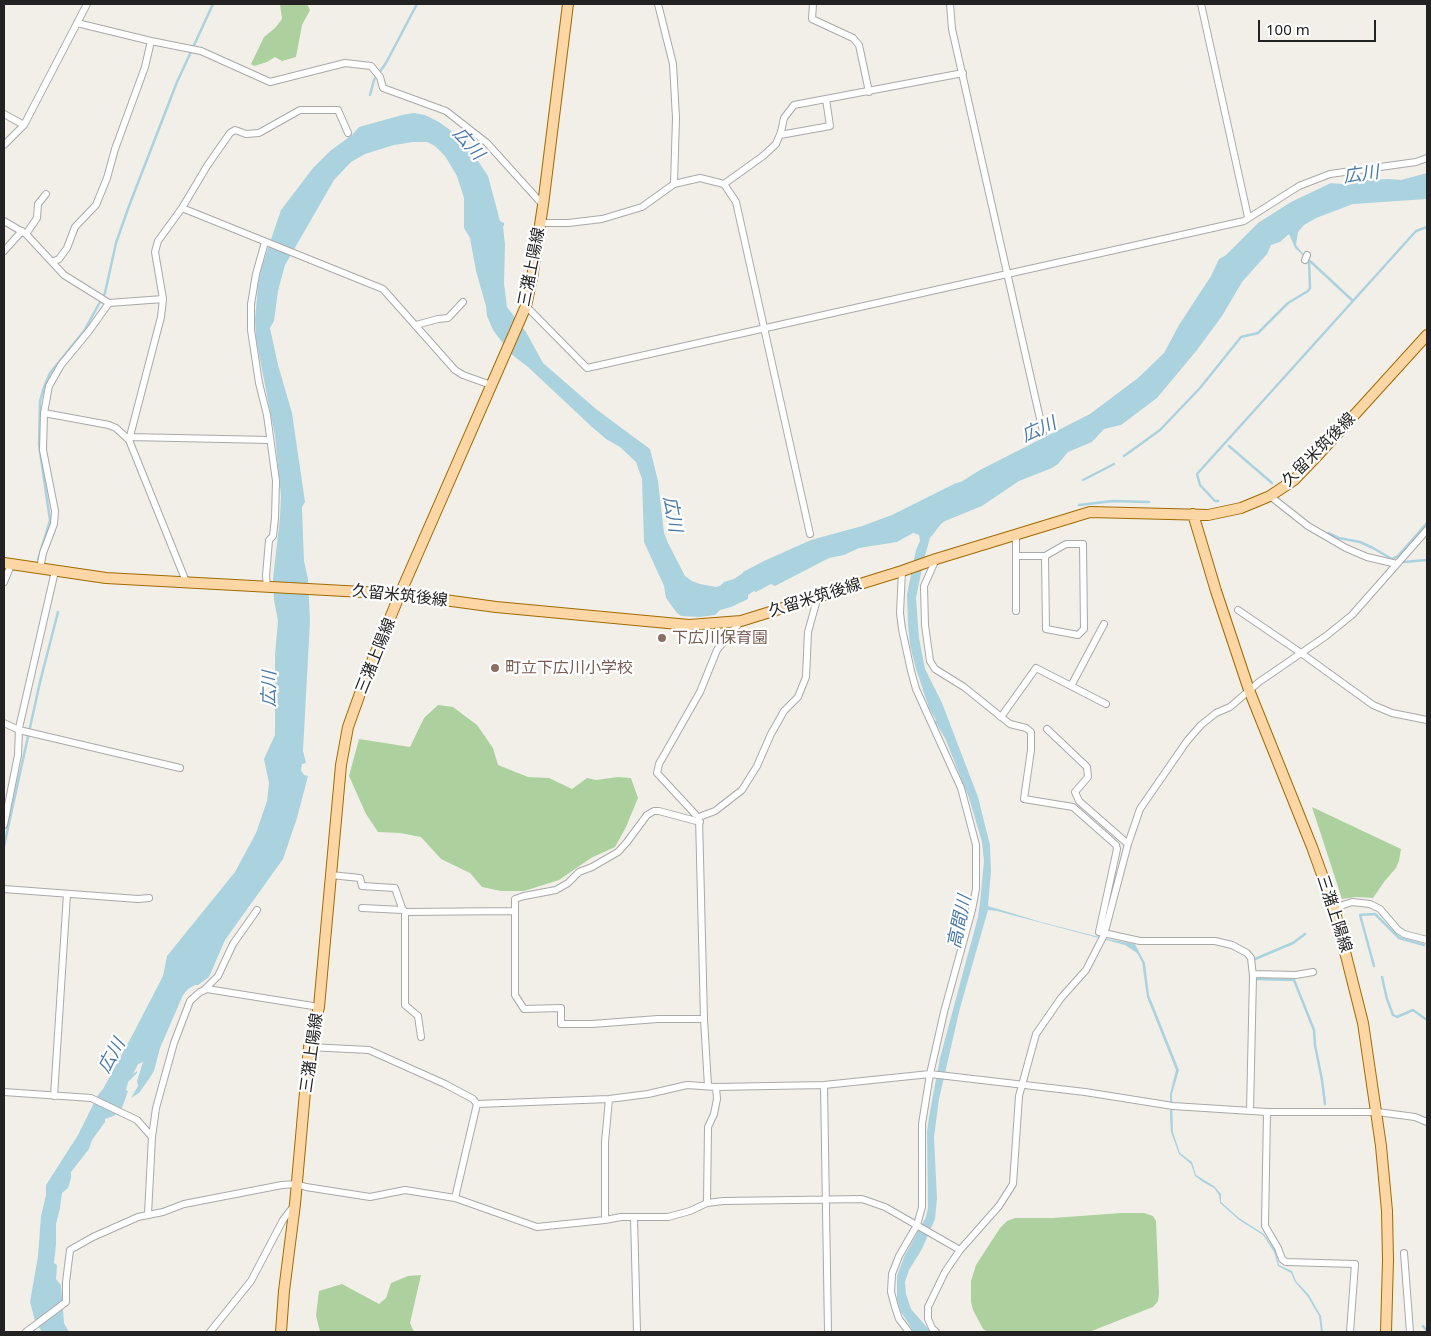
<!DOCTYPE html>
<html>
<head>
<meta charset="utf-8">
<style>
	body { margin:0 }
	#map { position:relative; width:1431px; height:1336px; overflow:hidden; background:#f2efe9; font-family:"Noto Sans",sans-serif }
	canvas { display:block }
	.frame { position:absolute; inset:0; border:5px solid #222; pointer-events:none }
	.scale { position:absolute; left:1258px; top:20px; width:118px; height:22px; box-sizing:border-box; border:2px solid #222; border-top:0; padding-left:6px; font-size:15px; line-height:18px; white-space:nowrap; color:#222; -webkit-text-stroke:4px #fff; paint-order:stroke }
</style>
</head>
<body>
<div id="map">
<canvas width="1431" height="1336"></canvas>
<div class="frame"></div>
<div class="scale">100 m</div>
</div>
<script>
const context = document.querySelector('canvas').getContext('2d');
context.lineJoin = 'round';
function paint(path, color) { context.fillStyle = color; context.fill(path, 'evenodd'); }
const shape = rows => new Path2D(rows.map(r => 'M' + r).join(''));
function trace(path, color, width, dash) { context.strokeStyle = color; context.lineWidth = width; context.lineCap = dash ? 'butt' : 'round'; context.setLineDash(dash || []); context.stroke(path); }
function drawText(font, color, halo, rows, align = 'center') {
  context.font = font + ' "Noto Sans","Noto Sans JP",sans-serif'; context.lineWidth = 4.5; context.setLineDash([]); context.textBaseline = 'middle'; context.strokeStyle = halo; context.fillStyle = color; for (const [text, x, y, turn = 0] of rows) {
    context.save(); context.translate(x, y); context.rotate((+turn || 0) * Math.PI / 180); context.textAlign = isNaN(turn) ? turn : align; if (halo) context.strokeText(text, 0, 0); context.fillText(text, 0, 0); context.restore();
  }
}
paint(shape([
	[280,4,307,4,310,10,302,25,296,57,282,61,275,57,267,62,254,66,251,64,264,37,275,28,282,19],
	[438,705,453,707,477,725,493,748,498,765,528,777,549,778,572,789,587,778,596,780,618,777,631,778,638,798,626,827,615,847,591,858,559,880,524,891,501,891,482,887,470,873,441,859,421,837,400,833,378,832,366,814,349,776,359,739,410,747,424,718],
	[1312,807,1401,849,1399,861,1396,868,1384,882,1373,898,1356,897,1342,899],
	[1121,1213,1144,1213,1153,1216,1156,1221,1159,1293,1158,1301,1153,1307,1089,1332,988,1332,983,1329,973,1310,971,1302,971,1281,976,1265,1000,1228,1007,1221,1015,1218,1053,1218],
	[421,1275,410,1323,414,1332,320,1332,316,1315,319,1291,342,1284,379,1304,386,1298,391,1283,408,1276]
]), '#add19e');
paint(shape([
	[414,113,425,115,439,122,450,130,476,158,488,176,500,221,504,223,504,226,503,226,505,245,504,283,507,307,526,332,543,363,596,409,650,449,658,481,664,533,668,543,685,576,692,581,700,584,716,587,720,586,724,582,734,579,743,573,743,572,764,561,811,540,862,526,892,515,956,483,961,482,980,470,1090,414,1138,378,1164,353,1179,325,1211,276,1219,259,1226,255,1258,223,1291,202,1331,183,1342,184,1366,180,1389,179,1401,180,1427,173,1427,199,1353,204,1316,218,1304,225,1298,232,1296,245,1309,261,1295,248,1289,234,1280,242,1271,245,1267,254,1242,282,1222,316,1197,350,1157,398,1121,425,1104,429,1092,442,1068,452,1058,464,1052,468,1019,481,982,506,945,521,941,524,930,538,923,563,916,598,919,638,925,669,942,703,978,797,990,845,991,871,988,906,1041,922,1107,939,1135,944,1145,963,1149,995,1179,1070,1172,1094,1173,1132,1180,1153,1192,1162,1196,1175,1214,1186,1221,1194,1221,1202,1239,1218,1264,1234,1275,1250,1279,1265,1292,1271,1296,1281,1309,1295,1321,1316,1323,1332,1321,1332,1319,1316,1308,1297,1295,1282,1291,1273,1278,1266,1274,1252,1263,1235,1239,1220,1220,1203,1219,1195,1214,1188,1203,1182,1195,1176,1191,1164,1179,1154,1171,1132,1170,1118,1170,1094,1176,1070,1147,997,1142,962,1137,953,1125,945,997,911,988,910,960,1008,939,1099,934,1137,937,1199,935,1219,922,1249,909,1270,905,1282,906,1294,911,1309,931,1332,914,1332,901,1312,897,1300,897,1276,904,1257,926,1217,928,1208,927,1132,929,1117,940,1058,978,917,980,903,984,861,982,842,969,798,945,738,935,722,936,720,929,708,916,669,910,645,908,625,907,594,916,550,920,541,919,535,913,533,897,542,859,548,844,555,829,558,775,586,771,584,756,592,754,591,748,595,748,599,731,607,720,610,715,615,699,617,681,616,677,613,666,598,664,586,644,542,642,479,636,462,620,447,606,439,592,427,528,367,510,353,493,330,487,316,486,306,476,271,470,238,464,228,464,198,457,176,445,156,435,146,427,142,413,142,394,145,365,154,351,162,334,180,285,265,278,291,274,321,270,328,278,365,292,413,305,502,302,507,303,536,304,561,308,579,310,621,303,751,306,763,302,764,301,770,304,775,308,776,297,818,283,859,225,940,209,977,198,985,195,985,188,989,183,995,160,1048,154,1071,149,1079,139,1093,131,1098,138,1086,137,1081,143,1062,138,1064,133,1074,137,1071,137,1073,128,1082,126,1090,128,1091,122,1108,114,1116,105,1119,105,1122,92,1140,89,1149,71,1172,71,1178,68,1188,62,1193,60,1208,56,1224,56,1244,54,1263,57,1265,56,1279,61,1285,64,1323,69,1332,42,1332,35,1321,30,1302,38,1256,41,1216,46,1195,46,1185,78,1135,98,1095,103,1089,134,1032,163,976,167,956,235,872,256,833,267,801,269,783,264,759,275,735,275,655,278,621,274,600,273,579,280,517,281,496,275,436,256,339,255,320,258,285,262,266,281,210,313,168,330,151,352,135,359,127,402,115]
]), '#aad3df');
trace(shape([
	[370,95,374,80,386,63,417,4],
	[1310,261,1353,301],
	[1229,446,1272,483],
	[1124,456,1160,430,1200,388,1241,337,1258,333,1288,303,1308,291,1310,288,1309,261],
	[1083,480,1114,464],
	[1218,501,1215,501,1200,485,1197,474,1416,231,1427,227],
	[1079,505,1113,501,1149,502],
	[1328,533,1339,538,1360,542,1373,548,1392,559,1398,556,1427,523],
	[38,560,50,520,39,445,40,401,44,387,50,373,84,331,105,293,116,243,129,206,177,82,213,4],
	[1404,562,1427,560],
	[4,846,40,682,58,612],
	[1255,959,1293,943,1305,934],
	[1374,966,1360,915,1375,914,1399,938,1424,945],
	[1382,977,1387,999,1393,1015,1397,1017,1413,1010,1427,1020],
	[1253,979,1294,980,1314,1030,1315,1045,1322,1080,1325,1104],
	[1423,1326,1427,1331]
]), '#aad3df', 2.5);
const street = shape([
	[658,4,673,64,676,118,674,184],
	[813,4,812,19,853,38,859,45,869,92],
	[950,4,952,29,1043,432],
	[1201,4,1248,217],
	[77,23,151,41,201,51,270,82,345,63,371,66,380,77,383,88,446,111,487,143,543,205],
	[4,114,24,125],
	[780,135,830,126,826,99],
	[4,145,24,125,87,4],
	[724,184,763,156,776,144,781,132,784,118,794,105,963,73],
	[182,208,383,289,455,370,463,375,491,385],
	[4,221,26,234,64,275,109,303,163,299],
	[540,223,568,223,602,219,642,207,674,184,700,178,724,184,736,202,810,534],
	[26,234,37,218,38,204,46,194],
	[265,242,256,274,251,304,251,330,259,383,267,415,276,481,275,518,273,536,269,540,266,576,267,587],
	[4,251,22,231],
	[1305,260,1307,255],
	[52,262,59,259,67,248,75,227,96,205,107,178,115,149,145,67,151,41],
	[526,306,587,368,1244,221,1299,186,1330,174,1416,162,1427,158],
	[416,325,438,319,448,318,463,302],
	[44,413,109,425,116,428,129,440,187,584],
	[129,437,270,440],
	[129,440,161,317,163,299,155,252,158,241,182,208,207,166,230,133,235,130,246,134,259,133,300,110,338,110,348,133],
	[1270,496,1308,526,1346,548,1367,557,1397,564],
	[1016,556,1045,556,1066,544,1083,544,1084,629,1078,635,1046,629,1045,556],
	[936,559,924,586,925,625,930,661,935,669,964,687,1010,724,1026,728,1031,732,1031,750,1024,799,1073,807,1116,845,1117,849,1099,932,1140,941,1215,941,1232,945,1247,953,1251,958,1253,976,1250,1111],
	[40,569,43,553,54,524,55,511,43,450,44,413,49,386,61,365,89,331,109,303],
	[902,571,900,613,902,629,911,671,916,689,961,788,976,845,976,889,972,910,944,1012,930,1074,922,1124,922,1207,917,1225,899,1256,892,1274,891,1292,895,1307,899,1319,909,1332],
	[4,582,11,565],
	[1238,610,1301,653,1373,705,1392,713,1427,720],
	[1016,611,1016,535],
	[1071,686,1104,624],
	[1001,717,1036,668,1106,704],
	[4,723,19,730,180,768],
	[1047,729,1087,767,1088,777,1075,792,1079,801,1128,844],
	[695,814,657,773,659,764,700,692,717,650,741,621],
	[700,822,659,811,654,811,647,815,627,842,618,852,592,867,579,872,568,883,556,890,524,896,515,899,515,995,524,1009,561,1008,561,1024,592,1024,658,1019,704,1019],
	[4,825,18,755,19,728,55,571],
	[331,875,360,878,362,886,395,888,402,908,405,912,405,1005,418,1016,421,1037],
	[4,889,138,899,149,898],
	[362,908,403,910],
	[1334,908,1352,902,1370,904,1380,909,1398,930,1404,934,1427,940],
	[405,912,515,911],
	[1253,974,1296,975,1313,972],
	[203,991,218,976,233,944,257,910],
	[309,1047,369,1050,445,1084,473,1099,477,1104,609,1099,648,1094,687,1085,716,1087,824,1085,930,1074,1085,1092,1173,1106,1267,1112,1377,1112,1415,1117,1427,1122],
	[824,1085,828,1332],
	[708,1086,704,1019,699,817,715,811,742,790,757,766,771,734,784,711,798,697,806,677,808,632,818,596],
	[4,1092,91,1098,137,1120,152,1137,148,1214],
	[54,1096,67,894],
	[1267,1112,1265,1226,1278,1248,1282,1259,1286,1262,1355,1264,1350,1332],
	[152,1137,156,1108,174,1043,190,1001,200,992,207,989,319,1007],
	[455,1198,477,1104],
	[707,1203,708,1127,714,1114,717,1099,716,1087],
	[634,1217,637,1332],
	[605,1220,605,1142,609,1099],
	[1404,1253,1410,1332],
	[26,1332,66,1302,66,1282,70,1250,93,1237,138,1217,163,1212,184,1204,282,1185,297,1184,306,1187,370,1197,405,1190,455,1198,537,1227,605,1220,621,1217,668,1217,690,1211,707,1203,723,1201,862,1199,885,1207,960,1250],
	[210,1332,251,1281,283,1220,293,1207],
	[936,1332,932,1328,928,1319,928,1307,945,1272,960,1250,999,1206,1013,1184,1019,1096,1036,1034,1061,998,1086,970,1104,935,1128,844,1140,809,1187,741,1201,725,1216,713,1230,707,1259,682,1326,636,1352,615,1427,530]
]);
const primary = shape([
	[1193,514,1216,591,1249,690,1312,847,1334,908,1363,1023,1381,1146,1387,1211,1388,1260,1386,1332],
	[4,563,106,578,400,594,496,607,689,625,741,621,902,571,936,559,1090,512,1208,515,1241,508,1270,496,1294,480,1318,455,1427,335],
	[281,1332,284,1291,295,1204,309,1047,319,1007,341,765,348,727,368,671,400,594,526,306,532,278,543,205,568,4]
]);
trace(street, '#a9a9a9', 8);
trace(primary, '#a06b00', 12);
trace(street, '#fff', 6);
trace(primary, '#fcd6a4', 10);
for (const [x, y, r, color] of [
	[662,638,5,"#8d6e63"],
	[495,668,5,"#8d6e63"]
]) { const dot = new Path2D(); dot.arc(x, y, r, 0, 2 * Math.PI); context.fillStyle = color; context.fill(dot); trace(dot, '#fff', 2); }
drawText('16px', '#222', '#fff', [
	["三潴上陽線",532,267,-79],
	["久留米筑後線",1319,450,-45],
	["久留米筑後線",400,596,6],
	["久留米筑後線",815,598,-17],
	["三潴上陽線",376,656,-68],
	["三潴上陽線",1334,914,72],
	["三潴上陽線",312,1053,-82]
]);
drawText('16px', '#785e54', '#fff', [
	["下広川保育園",672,638],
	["町立下広川小学校",505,668]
], 'left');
drawText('italic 18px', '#4a7aab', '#fff', [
	["広川",468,144,49],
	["広川",1361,175,-8],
	["広川",1039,430,-24],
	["広川",672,514,80],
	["広川",270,689,-89],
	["高間川",960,922,-78],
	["広川",112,1056,-61]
]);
</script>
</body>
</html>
